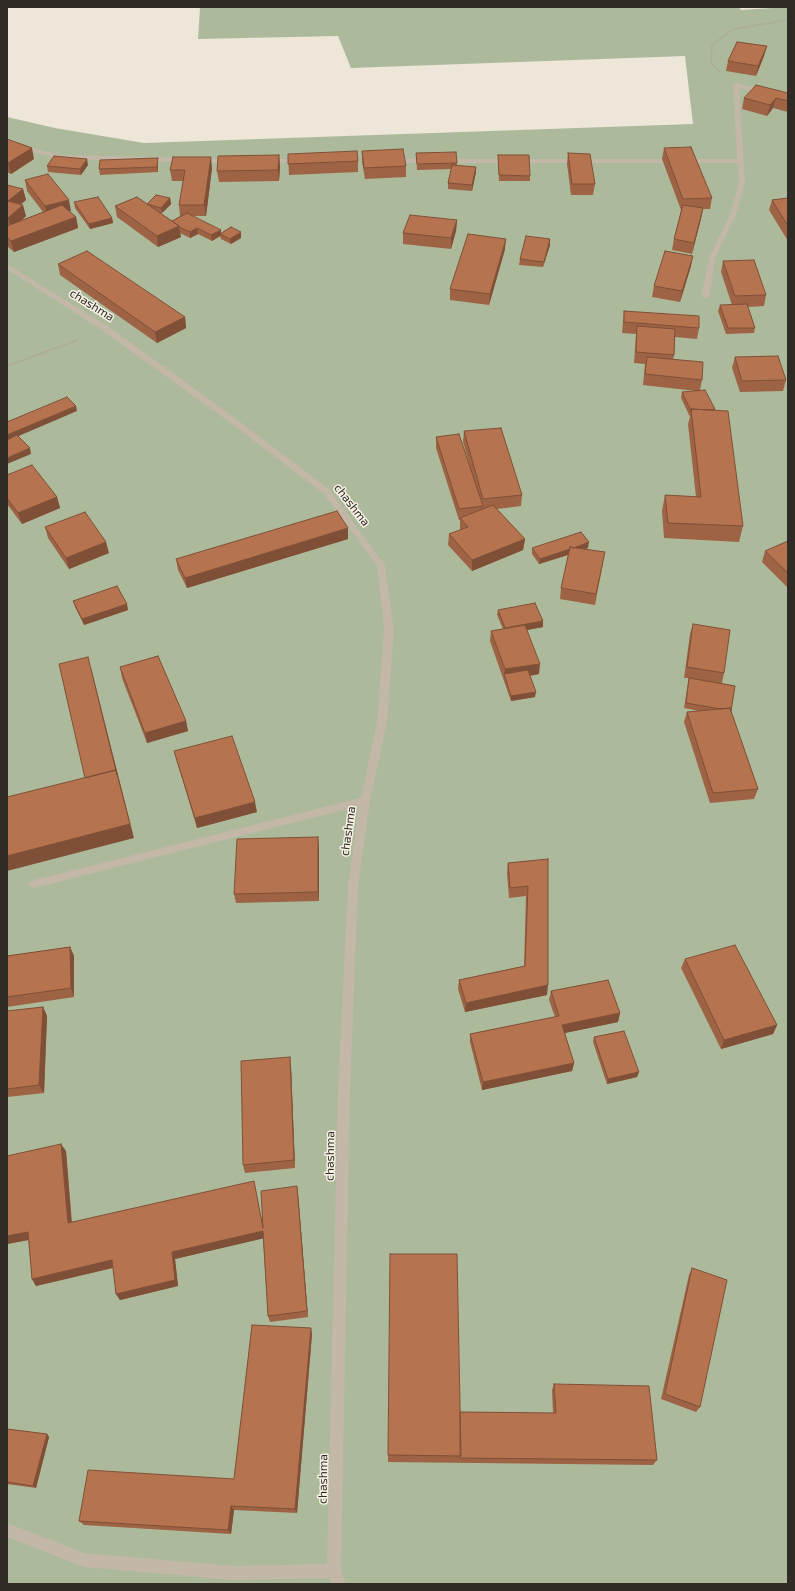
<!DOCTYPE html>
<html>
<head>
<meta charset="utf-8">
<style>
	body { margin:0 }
	#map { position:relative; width:795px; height:1591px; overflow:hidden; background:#ede6d9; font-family:"Exo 2",sans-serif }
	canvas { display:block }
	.frame { position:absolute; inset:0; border:8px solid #312b26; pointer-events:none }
</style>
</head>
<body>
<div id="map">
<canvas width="795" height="1591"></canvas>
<div class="frame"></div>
</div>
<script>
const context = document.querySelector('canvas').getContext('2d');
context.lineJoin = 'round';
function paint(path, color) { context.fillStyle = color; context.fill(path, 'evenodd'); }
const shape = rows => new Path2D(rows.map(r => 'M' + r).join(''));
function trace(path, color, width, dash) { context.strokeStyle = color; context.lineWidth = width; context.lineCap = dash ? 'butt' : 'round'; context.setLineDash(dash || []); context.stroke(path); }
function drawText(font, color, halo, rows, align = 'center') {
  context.font = font + ' "Exo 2",sans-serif'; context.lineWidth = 3; context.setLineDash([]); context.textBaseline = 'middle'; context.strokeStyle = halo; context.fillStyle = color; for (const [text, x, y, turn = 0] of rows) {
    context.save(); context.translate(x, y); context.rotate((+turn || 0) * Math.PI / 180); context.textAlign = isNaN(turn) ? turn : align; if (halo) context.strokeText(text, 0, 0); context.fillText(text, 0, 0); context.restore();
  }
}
paint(shape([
	[252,7,739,7,741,10,788,7,788,1584,7,1584,7,117,55,128,144,143,693,124,685,56,351,68,338,36,198,39,200,8]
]), '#acba9b');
trace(shape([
	[720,72,711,63,712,45,733,29,788,20]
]), '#afa191', 1.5, [1, 1]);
trace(shape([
	[7,366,78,340]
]), '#afa191', 2, [1.5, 1.5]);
paint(shape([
	[736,83,788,96,788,100,739,88,745,182,736,215,716,256,709,296,705,298,701,296,710,256,730,215,739,182,738,163,393,163,390,161,393,159,737,159,733,85,736,83],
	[7,141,59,155,231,159,234,161,231,163,59,159,7,145,7,141],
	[301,159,303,160,303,162,267,163,264,161,267,159,301,159],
	[7,264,109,327,227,412,329,489,385,565,394,629,387,722,370,801,358,886,350,1091,341,1571,346,1584,332,1584,330,1578,234,1580,84,1567,7,1537,7,1523,84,1553,234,1566,327,1564,338,1091,348,886,359,806,34,888,30,887,29,884,30,881,34,880,361,798,377,722,384,629,377,565,323,493,221,416,103,331,7,269,7,264]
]), '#c3b7a7');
paint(shape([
	[767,46,764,56,756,76,726,71,728,61],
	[788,93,788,112,773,108,767,116,742,109,744,98],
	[7,139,34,159,11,174,7,172],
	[664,148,712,198,710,209,703,209,692,254,672,250,674,239,681,210,662,159],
	[362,151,406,166,406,177,365,179,362,162],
	[416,153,457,163,457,165,476,172,472,191,448,189,448,183,452,169,417,170],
	[568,153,595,184,593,195,571,195,567,164],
	[288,154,358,161,358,172,289,175],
	[279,155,280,166,279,181,219,182,217,171],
	[498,155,530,176,530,181,499,181],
	[158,163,158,172,100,175,99,169],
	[88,165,81,175,48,172,47,166],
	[212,168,206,216,192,216,221,233,241,238,231,244,221,239,220,236,212,241,198,234,190,238,180,233,181,237,158,247,117,217,115,206,147,204,170,198,171,204,162,213,160,213,172,221,182,216,180,216,179,205,183,181,172,181,170,170],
	[25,180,71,211,69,211,76,217,78,228,14,252,7,246,7,185,23,189,26,200,20,205,26,216,21,221,43,212,27,191],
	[788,198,788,241,769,210,772,200],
	[74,202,112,218,113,223,90,229,75,208],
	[457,220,456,231,451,249,403,244,403,233],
	[550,239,550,245,543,267,519,265,520,259],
	[505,249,489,305,450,300,450,289],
	[723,261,766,295,764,306,748,307,755,328,754,333,726,334,718,311,720,305,732,305,721,272],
	[58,264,185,317,186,328,157,343,60,275],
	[691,266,680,302,652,297,654,286],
	[624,311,699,328,697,339,675,337,674,355,673,360,702,380,700,390,715,409,743,526,739,542,664,538,662,511,665,495,696,497,688,424,690,417,681,398,682,392,696,391,643,385,645,364,634,363,636,334,622,333],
	[735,357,786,380,783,391,740,392,732,368],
	[464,431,522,495,521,506,497,509,525,539,523,550,472,571,448,545,449,534,460,530,460,520,459,520,436,448,436,437,470,466,463,442],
	[7,475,57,497,60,508,22,524,7,504],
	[45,527,109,553,69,569,48,538],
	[348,539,187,588,178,570,176,559],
	[788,541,788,588,762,562,765,551],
	[532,548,588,548,585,549,603,563,595,605,560,599,561,588,569,555,539,564,532,554],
	[73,601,128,610,84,625,75,607],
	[498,610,543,627,527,630,539,674,530,676,535,697,511,701,490,641,491,631,503,629,497,615],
	[693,624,724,673,722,683,735,686,731,712,758,789,754,799,710,803,684,722,687,712,699,711,684,708,688,683,689,678,684,678,690,634],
	[120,667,186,721,188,731,147,743,122,678],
	[174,751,257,812,197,828,177,762],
	[319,847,319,901,236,903,234,894],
	[548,859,547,995,465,1012,458,989,459,980,524,966,526,896,509,898,507,873,508,863],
	[70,947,74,956,74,997,7,1007,7,956],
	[685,959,777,1025,773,1034,721,1049,681,968],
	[551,991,620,1013,618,1022,565,1033,574,1063,572,1071,482,1090,470,1042,470,1034,555,1017,549,1000],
	[43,1007,47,1016,44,1093,7,1097,7,1011],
	[594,1037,639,1072,637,1077,607,1084,593,1042],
	[291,1066,295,1168,245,1173,243,1165],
	[66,1151,72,1222,255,1188,263,1226,298,1194,308,1317,270,1322,268,1316,263,1238,175,1259,178,1286,120,1300,116,1294,113,1268,36,1286,32,1279,29,1240,7,1244],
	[692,1268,700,1407,696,1412,661,1399,689,1275],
	[312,1334,297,1513,234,1510,231,1534,84,1525,79,1521,234,1479],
	[554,1384,657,1460,653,1465,388,1462,388,1455,460,1412,553,1413,552,1390],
	[7,1429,47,1434,49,1437,36,1488,7,1484]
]), '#9d6344');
paint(shape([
	[767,46,764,56,756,76,758,66],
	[776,98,773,108,767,116,770,105],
	[32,148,34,159,11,174,8,163],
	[279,155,280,166,279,181,278,170],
	[211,157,212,168,206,216,204,205],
	[158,158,158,172,157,167],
	[87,159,88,165,81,175,80,169],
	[476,167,476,172,472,191,472,185],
	[23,189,26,200,11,212,8,201],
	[170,198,171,204,162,213,161,208],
	[69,200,71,211,47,217,45,206],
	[23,205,26,216,11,229,8,218],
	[703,208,701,219,692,254,694,243],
	[76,217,78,228,14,252,11,241],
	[112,218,113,223,90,229,89,224],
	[457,220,456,231,451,249,451,238],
	[179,226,181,237,158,247,157,236],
	[197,228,198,234,190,238,190,232],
	[221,230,221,234,220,234,220,236,212,241,211,235],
	[241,232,241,238,231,244,230,239],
	[506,239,505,249,489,305,490,294],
	[550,239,550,245,543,267,544,262],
	[693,256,691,266,680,302,682,291],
	[185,317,186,328,157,343,155,332],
	[76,406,77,411,7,441,7,435],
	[30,448,31,454,7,464,7,458],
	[57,497,60,508,22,524,18,513],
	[348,528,348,539,187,588,185,578],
	[525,539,523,550,472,571,472,560],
	[106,542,109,553,69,569,66,558],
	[589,542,588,548,539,564,540,559],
	[127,604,128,610,84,625,82,619],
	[543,621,543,627,505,634,505,628],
	[540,664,539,674,506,679,504,674,505,669],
	[91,668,134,838,7,871,7,856,90,793],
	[536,692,535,697,511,701,511,696],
	[186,721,188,731,147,743,145,733],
	[255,802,257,812,197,828,195,818],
	[318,837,319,847,319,901,318,892],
	[70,947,74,956,74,997,71,988],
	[548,985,547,995,465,1012,466,1003],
	[43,1007,47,1016,44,1093,39,1085],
	[620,1013,618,1022,560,1034,562,1025],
	[777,1025,773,1034,721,1049,724,1040],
	[290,1057,291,1066,295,1168,294,1160],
	[574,1063,572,1071,482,1090,483,1082],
	[639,1072,637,1077,607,1084,608,1079],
	[61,1144,66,1151,72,1230,68,1223],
	[297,1186,298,1194,308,1317,307,1311],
	[263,1231,265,1238,175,1259,178,1286,120,1300,116,1294,172,1252],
	[28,1232,33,1239,7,1244,7,1236],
	[112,1260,116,1267,36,1286,32,1279],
	[311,1328,312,1334,297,1513,295,1509],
	[47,1434,49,1437,36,1488,33,1486],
	[231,1506,234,1510,231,1534,228,1530]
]), '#7f5037');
const building = shape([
	[737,42,767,46,758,66,728,61,737,42],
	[756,85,788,93,788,101,776,98,770,105,744,98,756,85],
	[7,139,32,148,8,163,7,162,7,139],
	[691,147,712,198,683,199,664,148,691,147],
	[403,149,406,166,364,168,362,151,403,149],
	[357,151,358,161,288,164,288,154,357,151],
	[456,152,457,163,417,164,416,153,456,152],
	[568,153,590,154,595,184,572,184,568,153],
	[279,155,278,170,217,171,218,156,279,155],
	[498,155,529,155,530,176,499,175,498,155],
	[54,156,87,159,80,169,47,166,54,156],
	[173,157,211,157,204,205,179,205,185,170,170,170,173,157],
	[158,158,157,167,99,169,100,160,158,158],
	[452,165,476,167,472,185,448,183,452,165],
	[48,174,69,200,45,206,25,180,48,174],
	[7,185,23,189,8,201,23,205,8,218,7,218,7,185],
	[156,195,170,198,161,208,147,204,156,195],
	[98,197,112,218,89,224,74,202,98,197],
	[137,197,179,226,157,236,115,206,137,197],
	[788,198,788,226,772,200,788,198],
	[62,205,76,217,11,241,7,237,7,226,62,205],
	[683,205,703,208,694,243,674,239,683,205],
	[187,213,221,230,211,235,197,228,190,232,179,227,179,226,172,221,187,213],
	[410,215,457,220,451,238,403,233,410,215],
	[231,227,241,232,230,239,220,234,231,227],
	[468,234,506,239,490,294,450,289,468,234],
	[526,236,550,239,544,262,520,259,526,236],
	[87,251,185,317,155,332,58,264,87,251],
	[665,251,693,256,682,291,654,286,665,251],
	[754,260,766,295,735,296,723,261,754,260],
	[747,304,755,328,728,328,720,305,747,304],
	[624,311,699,316,699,328,624,322,624,311],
	[637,326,675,329,674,355,636,352,637,326],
	[778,356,786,380,742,381,735,357,778,356],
	[647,357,703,362,702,380,645,374,647,357],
	[705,390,715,409,710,410,691,409,691,411,682,392,705,390],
	[67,397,76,406,7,435,7,422,67,397],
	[691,409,728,411,743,526,668,523,665,495,701,497,691,409],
	[501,428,522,495,483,499,464,431,501,428],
	[459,434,483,506,459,509,436,437,459,434],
	[17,435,30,448,7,458,7,440,17,435],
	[32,465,57,497,18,513,7,498,7,475,32,465],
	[493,505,525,539,472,560,449,534,468,527,460,518,493,505],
	[337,511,348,528,185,578,176,559,337,511],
	[85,512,106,542,66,558,45,527,85,512],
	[581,532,589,542,574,548,570,547,570,549,540,559,532,548,581,532],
	[788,541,788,573,765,551,788,541],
	[570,547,605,552,596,594,561,588,570,547],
	[117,586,127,604,82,619,73,601,117,586],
	[535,603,543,621,505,628,498,610,535,603],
	[693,624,730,630,724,673,687,667,693,624],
	[525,625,540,664,505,669,491,631,525,625],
	[158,656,186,721,145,733,120,667,158,656],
	[88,657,117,775,116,770,85,778,59,664,88,657],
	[528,670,536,692,511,696,504,674,528,670],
	[689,678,735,686,731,711,730,708,721,709,686,703,689,678],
	[730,708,758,789,713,793,687,712,730,708],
	[232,736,255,802,195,818,174,751,232,736],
	[116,770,130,824,7,856,7,797,116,770],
	[318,837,318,892,234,894,237,839,318,837],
	[548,859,548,985,466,1003,459,980,525,966,528,886,510,888,508,863,548,859],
	[735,945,777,1025,724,1040,685,959,735,945],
	[70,947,71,988,7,997,7,956,70,947],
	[608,980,620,1013,562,1025,574,1063,483,1082,470,1034,559,1016,551,991,608,980],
	[43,1007,39,1085,7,1089,7,1011,43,1007],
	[624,1031,639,1072,608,1079,594,1037,624,1031],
	[290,1057,294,1160,243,1165,241,1061,290,1057],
	[61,1144,68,1223,254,1181,263,1228,261,1191,297,1186,307,1311,268,1316,263,1231,172,1252,175,1280,116,1294,112,1260,32,1279,28,1232,7,1236,7,1156,61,1144],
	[390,1254,457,1254,461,1456,388,1455,390,1254],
	[692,1268,727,1280,700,1407,665,1394,692,1268],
	[252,1325,311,1328,295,1509,231,1506,228,1530,79,1521,88,1470,234,1479,252,1325],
	[554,1384,649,1386,657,1460,460,1458,460,1412,556,1413,554,1384],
	[7,1429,47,1434,33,1486,7,1482,7,1429]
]);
paint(building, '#b6734f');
trace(building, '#7f5037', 1);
drawText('12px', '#312b26', '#f6f0e5', [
	["сhashma",92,305,32],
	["сhashma",352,505,52],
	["сhashma",348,831,-82],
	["сhashma",330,1156,-89],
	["сhashma",323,1479,-89]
]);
</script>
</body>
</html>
